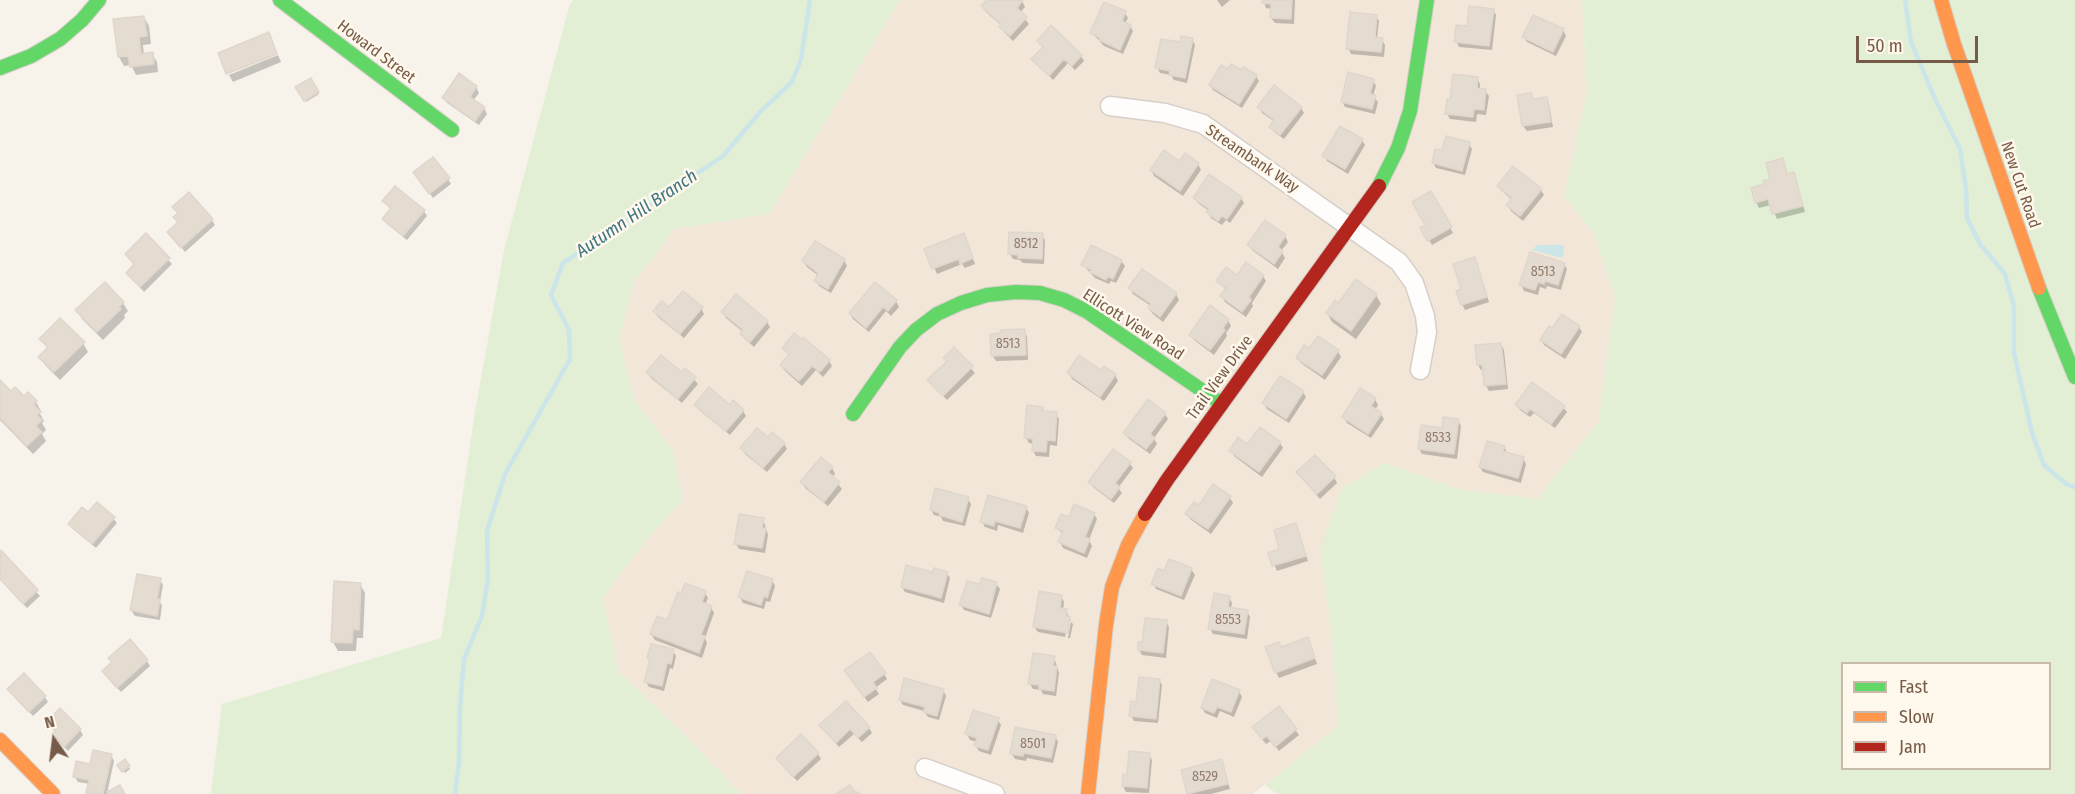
<!DOCTYPE html>
<html>
<head>
<meta charset="utf-8">
<style>
	body { margin:0 }
	#map { position:relative; width:2075px; height:794px; overflow:hidden; background:#f7f3eb; font-family:"Fira Sans Condensed",sans-serif }
	canvas { display:block }
	.legend { position:absolute; left:1841px; top:662px; width:210px; height:108px; box-sizing:border-box; background:#fff8ec; border:2px solid #c9b9ab; margin:0; padding:8px 10px; list-style:none; font-size:18px; color:#775b49 }
	.legend li { display:flex; align-items:center; gap:12px; height:30px }
	.legend b { width:30px; border:2px solid #c9b9ab }
	.north { position:absolute; left:24px; top:710px; width:60px; height:60px; -webkit-text-stroke:4px #fff8ec; paint-order:stroke; rotate:346deg; font-size:16px; font-weight:700; line-height:24px; text-align:center; color:#775b49 }
	.north::after { content:''; display:block; margin:auto; width:21px; height:27px; background:#775b49; clip-path:polygon(50% 0,100% 100%,50% 72%,0 100%) }
	.scale { position:absolute; left:1856px; top:36px; width:122px; height:27px; box-sizing:border-box; border:3px solid #775b49; border-top:0; padding-left:8px; font-size:18px; line-height:21px; white-space:nowrap; color:#775b49; -webkit-text-stroke:4px #fff8ec; paint-order:stroke }
</style>
</head>
<body>
<div id="map">
<canvas width="2075" height="794"></canvas>
<ul class="legend">
<li><b style="height:8px;background:#63d668"></b>Fast</li>
<li><b style="height:8px;background:#ff974d"></b>Slow</li>
<li><b style="height:8px;background:#b3261e"></b>Jam</li>
</ul>
<div class="north">N</div>
<div class="scale">50 m</div>
</div>
<script>
const context = document.querySelector('canvas').getContext('2d');
context.lineJoin = 'round';
function paint(path, color) { context.fillStyle = color; context.fill(path, 'evenodd'); }
const shape = rows => new Path2D(rows.map(r => 'M' + r).join(''));
function trace(path, color, width, dash) { context.strokeStyle = color; context.lineWidth = width; context.lineCap = dash ? 'butt' : 'round'; context.setLineDash(dash || []); context.stroke(path); }
function drawText(font, color, halo, rows, align = 'center') {
  context.font = font + ' "Fira Sans Condensed",sans-serif'; context.lineWidth = 5; context.setLineDash([]); context.textBaseline = 'middle'; context.strokeStyle = halo; context.fillStyle = color; for (const [text, x, y, turn = 0] of rows) {
    context.save(); context.translate(x, y); context.rotate((+turn || 0) * Math.PI / 180); context.textAlign = isNaN(turn) ? turn : align; if (halo) context.strokeText(text, 0, 0); context.fillText(text, 0, 0); context.restore();
  }
}
paint(shape([
	[900,0,1582,0,1587,91,1564,196,1594,233,1615,297,1599,421,1537,499,1458,489,1384,463,1320,549,1332,636,1338,727,1253,794,741,794,685,735,619,672,603,598,650,535,683,501,673,451,635,400,619,339,634,282,674,229,769,214]
]), '#f1e6d8');
paint(shape([
	[573,0,900,0,769,214,674,229,634,282,619,339,635,400,673,451,683,501,650,535,603,598,619,672,685,735,741,794,211,794,222,704,441,638,475,412,504,250,569,7],
	[1582,0,2075,0,2075,794,1277,794,1265,785,1338,726,1332,636,1320,549,1342,488,1384,463,1458,489,1537,499,1599,421,1615,297,1594,233,1564,196,1587,91],
	[1842,664,2050,664,2050,768,1842,768]
]), '#e2efd4');
paint(shape([
	[1537,245,1564,245,1563,258,1532,250]
]), '#cbe5e8');
paint(shape([
	[989,0,1022,1,1025,7,1020,13,1029,24,1013,41,1004,32,1002,26,986,12,983,7],
	[1217,0,1230,0,1222,7],
	[1263,0,1295,0,1294,24,1275,23,1271,18,1272,9,1266,8],
	[1493,10,1496,15,1492,50,1459,47,1456,41,1468,28],
	[1125,13,1128,18,1125,24,1130,26,1133,31,1123,54,1104,46,1092,33],
	[1376,16,1379,21,1377,39,1382,40,1385,45,1384,57,1351,54,1348,48],
	[144,17,149,26,151,44,143,45,144,55,152,54,157,62,158,72,136,75,131,65,124,66,119,57,115,21],
	[1563,30,1566,36,1556,56,1527,42,1524,37],
	[1192,39,1195,45,1187,83,1174,80,1171,75,1160,73,1157,67,1181,44],
	[1039,41,1081,56,1084,61,1075,70,1068,63,1053,80,1033,59,1044,48],
	[278,55,281,62,233,82,229,75],
	[459,76,476,87,479,93,473,101,484,108,487,114,479,125,447,103,444,98],
	[1256,76,1259,81,1242,108,1213,90,1210,85],
	[1477,78,1480,84,1480,90,1485,91,1489,96,1486,115,1477,114,1476,122,1450,119,1447,114],
	[311,80,319,94,306,102,297,88],
	[1373,80,1376,86,1373,96,1378,102,1375,114,1345,107,1342,101],
	[1531,94,1534,101,1546,99,1549,104,1553,127,1527,131,1523,126],
	[1259,107,1301,108,1304,113,1284,139,1274,132,1271,127,1275,122,1262,113],
	[1362,140,1365,145,1348,174,1327,161,1324,156],
	[1469,144,1472,149,1465,175,1436,168,1433,163,1443,152],
	[1185,155,1198,164,1201,170,1183,196,1154,176,1151,170,1180,163],
	[1782,160,1788,176,1793,174,1796,180,1805,212,1777,219,1771,205,1759,208,1756,202,1766,185,1772,180],
	[418,178,448,179,451,184,433,198],
	[1498,186,1541,190,1544,195,1523,221,1511,211,1508,206,1512,200,1502,191],
	[1431,193,1453,233,1432,245,1422,228,1427,226],
	[1194,198,1241,198,1244,203,1230,223,1226,220,1222,225,1211,218,1209,211,1198,203],
	[384,201,424,211,427,216,407,240,387,224,384,219,391,210],
	[177,212,212,220,215,225,185,252,169,232,178,224,175,217,179,214],
	[146,235,172,264,144,292,127,273,135,265,126,254],
	[1042,235,1045,240,1044,264,1023,263,1020,260,1013,259,1010,254],
	[1285,236,1288,242,1281,251,1285,258,1278,269,1252,250,1249,245],
	[966,241,975,264,965,268,962,264,937,274,926,249],
	[844,260,847,266,831,293,819,286,816,281,819,276,807,267,804,262],
	[1121,261,1125,266,1116,283,1111,281,1109,284,1095,278,1083,265],
	[1477,264,1489,302,1465,310,1462,304],
	[1564,264,1567,269,1561,290,1547,286,1546,289,1540,287,1538,295,1524,291,1521,285],
	[1263,276,1266,281,1252,303,1253,306,1246,317,1225,302,1222,296,1226,290,1218,281,1238,277],
	[1356,281,1376,295,1381,304,1356,339,1332,322,1327,313,1339,305],
	[1130,288,1176,294,1179,300,1163,322,1153,314,1149,309,1151,306,1133,294],
	[896,301,899,307,891,316,886,311,869,332,853,319,850,314],
	[123,303,128,311,124,315,125,318,103,340,82,319,77,310],
	[701,308,704,314,684,338,658,317,655,312],
	[723,312,767,322,770,327,754,347,745,339,741,334,743,332,726,318],
	[1228,320,1231,326,1226,333,1227,336,1214,355,1194,340,1191,335],
	[1579,327,1582,332,1565,359,1544,345,1541,340,1552,330],
	[1024,331,1027,336,1028,360,996,361,992,355],
	[41,339,83,343,88,352,60,380,45,365,40,357,48,349],
	[1501,344,1504,350,1508,389,1489,391,1486,386,1484,370,1481,370,1478,365],
	[784,348,829,361,832,366,823,377,816,370,802,386,785,371,781,366,790,356],
	[954,349,975,373,947,400,929,380,948,362,945,358],
	[1310,350,1338,351,1341,357,1325,380,1301,363,1297,358],
	[685,370,698,384,682,403,651,378,648,373,682,374],
	[1101,372,1115,375,1118,381,1104,401,1072,379,1069,373],
	[0,382,11,393,36,402,41,411,39,412,44,421,42,423,46,430,42,434,46,441,33,454,0,420],
	[1303,392,1306,397,1289,423,1267,409,1264,404],
	[1375,399,1378,405,1375,410,1381,414,1384,419,1371,438,1347,423,1344,417],
	[696,405,730,407,743,411,746,416,730,435,699,410],
	[1517,405,1563,407,1567,412,1555,428,1534,413,1530,417,1520,410],
	[1042,408,1045,413,1056,414,1059,419,1057,446,1050,445,1049,457,1036,456,1033,451,1034,444,1029,443,1026,438],
	[1165,414,1168,419,1154,438,1157,444,1150,454,1128,438,1125,433],
	[1458,420,1461,426,1457,459,1422,454,1419,449],
	[768,440,784,444,787,449,767,472,745,454,742,448],
	[1280,443,1283,448,1262,477,1234,456,1231,451,1248,446],
	[1504,447,1507,452,1523,458,1526,464,1521,483,1483,472,1480,467],
	[1130,464,1133,468,1118,488,1122,493,1114,503,1093,487,1090,482,1111,490],
	[832,468,835,474,832,477,842,489,828,506,805,488,802,483],
	[1298,473,1334,477,1337,483,1320,499],
	[1214,486,1230,498,1233,503,1211,534,1190,519,1187,514,1199,507],
	[968,499,971,504,965,526,943,521,941,517,934,515,931,510],
	[1026,507,1029,513,1023,533,998,525,997,531,985,527,982,522],
	[88,514,113,518,117,523,96,548,73,529,70,524],
	[1094,514,1097,519,1089,540,1092,546,1087,558,1063,548,1060,542,1063,534,1057,528,1070,519],
	[763,519,768,535,765,553,739,549,736,544],
	[1298,530,1308,561,1277,571,1270,554,1281,550],
	[1,552,40,596,27,608,0,579],
	[1191,569,1195,575,1184,600,1156,589,1153,583,1165,573],
	[947,573,950,578,944,603,905,592,902,587,933,574],
	[160,579,163,585,160,602,162,606,160,620,135,616,131,610],
	[772,580,775,586,770,602,766,601,764,609,743,603,740,597],
	[360,584,365,593,363,638,357,638,356,651,338,651,333,642],
	[996,584,1000,589,991,618,964,610,961,605,981,586],
	[705,593,708,598,705,605,711,607,714,613,705,638,707,643,702,658,655,640,651,634],
	[1061,596,1064,602,1063,610,1066,611,1071,621,1068,621,1065,637,1038,632,1034,627],
	[1229,597,1232,603,1231,609,1247,611,1250,617,1247,639,1213,634,1210,629],
	[1071,622,1073,624,1070,638,1068,638],
	[1166,622,1169,627,1166,658,1142,655,1139,650],
	[1310,644,1317,664,1279,678,1276,672,1281,648],
	[673,651,676,656,673,669,670,668,664,691,649,687,646,682,651,662,649,658],
	[1054,657,1059,673,1056,696,1043,694,1041,690,1033,689,1030,684],
	[147,661,150,666,121,692,107,676],
	[884,674,887,679,875,688,879,694,868,702,849,676],
	[1159,680,1162,685,1158,723,1134,721,1131,716,1137,703],
	[9,689,45,697,48,702,33,716],
	[943,690,946,696,939,720,928,717,924,711,903,705,900,700],
	[1239,691,1242,697,1234,717,1220,711,1217,718,1205,713,1202,708],
	[1279,708,1299,735,1279,751,1271,741,1266,744,1257,733],
	[998,720,1001,725,991,755,979,751,976,746,977,742,970,740,967,734],
	[48,723,80,730,83,735,68,751,57,740,54,735,56,733],
	[869,728,872,733,862,742,854,734,839,747,824,730],
	[1055,736,1058,742,1053,763,1027,758,1026,761,1015,759,1012,754],
	[818,754,821,759,797,781,777,758],
	[111,755,114,761,107,794,89,794,90,784,78,782,74,776],
	[1149,755,1152,760,1149,793,1126,792,1123,786,1124,776,1129,776],
	[125,761,130,769,125,773,119,765],
	[1221,761,1230,789,1211,794,1189,794,1183,771]
]), '#0003');
trace(shape([
	[1905,0,1911,42,1935,99,1960,149,1966,189,1967,218,1980,244,2005,274,2014,306,2014,353,2032,433,2044,465,2066,484,2075,487],
	[455,794,459,763,460,706,464,659,482,616,488,579,487,531,505,474,570,359,569,330,551,295,563,263,723,156,760,112,792,82,801,59,810,0]
]), '#cbe5e8', 4.5);
const building = shape([
	[987,0,1023,0,1017,8,1027,17,1010,36,999,27,1001,24,981,6,987,0],
	[1262,0,1292,0,1291,19,1270,18,1271,4,1262,3,1262,0],
	[1104,2,1126,11,1122,21,1131,25,1120,50,1099,40,1100,38,1090,33,1104,2],
	[1469,6,1494,9,1489,46,1454,42,1456,25,1467,26,1469,6],
	[1350,12,1377,15,1375,37,1383,38,1381,52,1346,49,1350,12],
	[1533,15,1564,29,1553,52,1522,37,1533,15],
	[144,16,147,36,139,37,141,54,153,52,154,64,130,67,128,56,118,57,113,19,144,16],
	[1051,25,1082,55,1072,66,1064,59,1049,76,1031,59,1043,47,1037,41,1051,25],
	[269,32,277,54,226,74,218,53,269,32],
	[1181,36,1193,38,1185,78,1169,75,1170,71,1155,68,1161,39,1180,42,1181,36],
	[1231,64,1241,70,1243,67,1257,75,1239,104,1209,85,1221,65,1228,69,1231,64],
	[1348,72,1374,79,1370,94,1376,95,1372,109,1341,102,1348,72],
	[459,73,477,86,470,97,485,107,475,121,442,98,459,73],
	[1453,74,1478,77,1477,88,1486,89,1484,110,1474,109,1473,117,1445,114,1447,99,1450,99,1453,74],
	[311,78,319,92,304,101,295,87,311,78],
	[1274,85,1302,107,1280,135,1269,127,1274,120,1257,107,1274,85],
	[1531,93,1533,99,1547,97,1551,122,1522,126,1517,95,1531,93],
	[1340,126,1363,139,1345,169,1322,156,1340,126],
	[1446,136,1470,142,1462,171,1432,163,1435,149,1442,150,1446,136],
	[1164,150,1179,161,1185,153,1199,163,1180,191,1150,170,1164,150],
	[433,157,450,178,429,194,413,172,433,157],
	[1783,158,1787,174,1794,172,1803,206,1772,214,1768,199,1755,203,1751,188,1764,184,1763,181,1770,179,1766,163,1783,158],
	[1513,166,1542,189,1520,216,1506,205,1512,198,1497,186,1513,166],
	[1209,174,1242,197,1227,219,1222,216,1218,221,1206,212,1209,209,1193,198,1209,174],
	[395,186,425,210,403,236,382,219,391,208,382,201,395,186],
	[1431,191,1452,227,1427,241,1420,228,1425,225,1412,202,1431,191],
	[189,192,213,219,181,248,167,232,178,222,173,217,178,213,172,207,189,192],
	[1265,220,1286,235,1278,247,1283,251,1274,264,1247,245,1265,220],
	[1009,232,1043,233,1042,259,1018,258,1018,255,1008,254,1009,232],
	[146,233,170,258,140,287,126,273,134,264,125,254,146,233],
	[964,233,973,258,960,264,959,259,932,269,924,249,964,233],
	[815,241,845,259,828,289,814,281,818,273,802,261,815,241],
	[1091,245,1122,260,1113,279,1108,276,1106,280,1090,272,1091,270,1081,265,1091,245],
	[1530,252,1565,263,1558,285,1545,281,1544,284,1538,282,1535,290,1519,285,1530,252],
	[1475,257,1487,297,1461,305,1456,291,1461,289,1453,264,1475,257],
	[1246,262,1264,275,1249,297,1251,300,1242,312,1220,296,1226,288,1216,281,1226,267,1237,275,1246,262],
	[1142,269,1177,293,1160,317,1148,308,1151,304,1128,288,1142,269],
	[1356,279,1377,294,1351,331,1326,313,1335,300,1338,303,1356,279],
	[105,282,124,302,119,307,121,309,97,332,75,310,105,282],
	[875,282,897,300,888,311,883,307,866,328,849,313,875,282],
	[683,291,703,307,680,334,653,311,662,301,669,307,683,291],
	[736,294,768,321,750,342,740,334,743,330,721,312,736,294],
	[1210,305,1229,319,1223,328,1225,330,1210,350,1189,335,1210,305],
	[1562,314,1580,326,1561,354,1540,340,1549,326,1552,328,1562,314],
	[60,318,85,342,54,372,38,357,48,347,39,339,60,318],
	[1025,329,1026,355,991,356,990,334,1001,333,1000,330,1025,329],
	[794,333,801,339,803,337,830,360,820,372,812,366,799,381,780,365,789,354,782,348,794,333],
	[1318,336,1339,350,1322,375,1296,358,1304,345,1309,348,1318,336],
	[1501,343,1506,384,1484,386,1482,365,1477,365,1475,345,1501,343],
	[954,347,973,366,943,396,927,380,947,361,943,358,954,347],
	[661,355,682,372,685,368,696,377,678,399,646,372,661,355],
	[1079,355,1101,370,1104,366,1116,374,1100,397,1067,373,1079,355],
	[1280,376,1304,391,1286,419,1262,403,1280,376],
	[0,380,11,391,15,387,24,396,28,392,37,401,34,405,41,412,37,415,42,420,36,426,42,432,27,446,0,418,0,380],
	[1532,382,1565,406,1551,424,1530,409,1527,413,1515,405,1532,382],
	[709,387,730,405,733,400,744,410,726,431,694,405,709,387],
	[1360,388,1376,398,1371,406,1382,413,1368,434,1342,417,1360,388],
	[1148,399,1166,413,1150,434,1155,438,1146,449,1123,433,1148,399],
	[1027,405,1043,407,1043,411,1057,412,1055,441,1047,440,1046,452,1032,451,1033,439,1024,438,1027,405],
	[1443,417,1459,419,1454,454,1418,449,1421,425,1442,428,1443,417],
	[1260,427,1281,442,1259,472,1229,451,1238,437,1247,444,1260,427],
	[757,428,768,437,772,432,785,443,763,468,740,448,757,428],
	[1487,441,1505,446,1503,451,1524,457,1518,478,1479,467,1487,441],
	[1113,449,1131,462,1115,483,1120,487,1111,499,1088,482,1113,449],
	[1315,455,1336,476,1317,494,1296,472,1315,455],
	[821,457,833,467,828,472,840,482,824,502,800,482,821,457],
	[1213,484,1231,496,1208,529,1185,514,1194,502,1199,505,1213,484],
	[935,488,969,497,962,522,939,515,940,513,930,510,935,488],
	[988,495,1027,506,1020,528,995,521,994,526,980,522,988,495],
	[97,502,115,517,92,544,68,524,82,507,88,512,97,502],
	[1074,504,1095,513,1085,537,1090,539,1084,553,1058,542,1063,531,1055,528,1061,514,1069,517,1074,504],
	[739,514,764,518,762,528,766,528,762,548,734,544,739,514],
	[1296,523,1306,556,1272,566,1268,553,1279,549,1274,530,1296,523],
	[1,550,38,590,23,604,0,579,1,550],
	[1169,559,1192,568,1181,596,1151,584,1158,568,1164,571,1169,559],
	[906,565,932,572,934,568,948,572,941,598,901,587,906,565],
	[747,571,773,579,767,598,764,596,761,605,738,597,747,571],
	[137,574,161,578,157,599,160,599,157,616,130,610,137,574],
	[982,578,997,582,989,614,959,605,967,581,980,584,982,578],
	[334,581,361,583,359,630,353,629,352,643,331,642,334,581],
	[685,583,706,591,702,602,712,606,701,635,705,636,699,653,650,634,657,616,667,620,678,592,681,593,685,583],
	[1039,591,1062,595,1060,608,1067,609,1066,616,1070,617,1068,633,1033,627,1039,591],
	[1214,593,1230,596,1228,607,1248,610,1244,634,1208,629,1214,593],
	[1145,618,1167,620,1163,653,1138,650,1138,642,1142,642,1145,618],
	[1308,637,1315,658,1275,673,1265,647,1279,642,1281,647,1308,637],
	[130,639,148,660,117,688,102,671,112,662,108,658,130,639],
	[651,644,674,649,671,664,667,663,662,686,644,682,650,659,647,658,651,644],
	[870,652,886,673,873,682,877,688,864,697,844,670,870,652],
	[1033,653,1055,656,1053,666,1057,666,1054,691,1039,689,1039,685,1028,684,1033,653],
	[24,673,46,696,29,712,7,689,24,673],
	[1139,677,1160,679,1156,719,1129,716,1131,701,1136,702,1139,677],
	[904,678,944,689,937,716,923,712,925,707,899,700,904,678],
	[1212,679,1240,690,1231,712,1217,707,1214,713,1201,708,1212,679],
	[846,701,870,727,858,738,850,729,836,743,819,725,846,701],
	[1279,706,1297,729,1275,747,1267,736,1262,739,1252,727,1279,706],
	[60,708,81,729,64,747,52,734,55,731,46,722,60,708],
	[973,710,999,718,988,750,974,746,977,738,965,734,973,710],
	[1015,727,1056,735,1051,758,1024,753,1023,756,1010,754,1015,727],
	[801,734,819,753,793,777,776,758,801,734],
	[93,750,112,754,103,794,86,793,89,780,73,777,76,761,90,764,93,750],
	[1129,751,1150,753,1147,788,1122,786,1123,774,1127,775,1129,751],
	[125,759,130,766,122,772,117,765,125,759],
	[1222,759,1228,784,1187,794,1181,770,1222,759],
	[120,785,125,794,108,794,107,792,120,785],
	[850,785,856,793,858,792,860,794,836,794,850,785]
]);
paint(building, '#e4dbd1');
trace(building, '#e0d6cc', 1.5);
const street = shape([
	[1110,106,1165,113,1203,124,1399,262,1414,283,1425,316,1427,332,1420,370],
	[925,768,995,794]
]);
const fast = shape([
	[280,0,452,130],
	[0,68,31,56,60,39,82,20,99,0],
	[1379,186,1398,148,1410,111,1427,0],
	[2039,288,2075,377],
	[853,414,900,347,916,330,937,314,961,303,987,295,1016,292,1040,293,1064,300,1086,311,1222,404]
]);
const slow = shape([
	[1941,0,1954,44,2039,288],
	[0,740,53,794],
	[1088,794,1106,625,1112,587,1128,545,1145,514]
]);
const jam = shape([
	[1145,514,1167,480,1379,186]
]);
trace(street, '#d6cfc8', 21);
trace(fast, '#d6cfc7', 16);
trace(slow, '#d6cfc7', 16);
trace(jam, '#d6cfc7', 16);
trace(street, '#fefdfc', 18);
trace(fast, '#63d668', 14);
trace(slow, '#ff974d', 14);
trace(jam, '#b3261e', 14);
drawText('14px', '#947d6d', null, [
	["8512",1026,244],
	["8513",1543,272],
	["8513",1008,344],
	["8533",1438,438],
	["8553",1228,620],
	["8501",1033,744],
	["8529",1205,777]
]);
drawText('16px', '#775b49', '#fff8ec', [
	["Howard Street",376,52,37],
	["Streambank Way",1252,159,34],
	["New Cut Road",2020,185,71],
	["Ellicott View Road",1133,325,33],
	["Trail View Drive",1220,378,-54]
]);
drawText('italic 18px', '#3f7583', '#fff8ec', [
	["Autumn Hill Branch",637,214,-34]
]);
</script>
</body>
</html>
